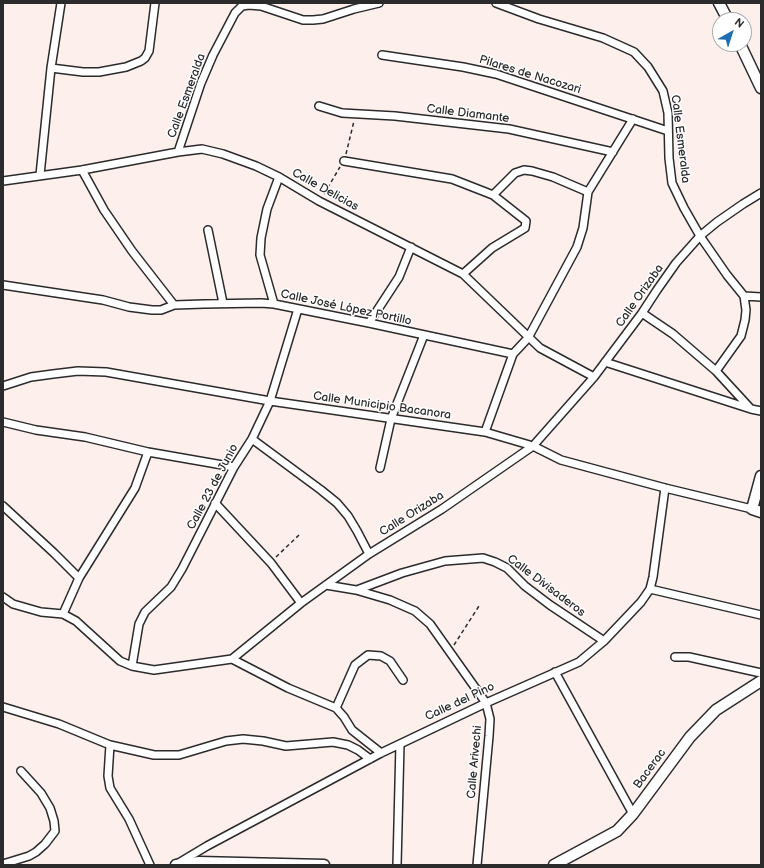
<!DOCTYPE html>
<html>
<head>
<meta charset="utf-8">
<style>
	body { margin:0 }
	#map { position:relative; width:764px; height:868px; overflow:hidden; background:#fdefec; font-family:"Balsamiq Sans",sans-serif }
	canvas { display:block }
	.frame { position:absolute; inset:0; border:4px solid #2b2b2b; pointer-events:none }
	.north { position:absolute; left:712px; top:12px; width:40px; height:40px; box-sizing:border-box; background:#fff; border:1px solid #aaa; border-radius:50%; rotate:39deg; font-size:11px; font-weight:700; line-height:16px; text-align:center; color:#2b2b2b }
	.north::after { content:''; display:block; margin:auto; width:14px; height:18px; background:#1f6fb2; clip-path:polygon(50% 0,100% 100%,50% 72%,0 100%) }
</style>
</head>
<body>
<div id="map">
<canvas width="764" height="868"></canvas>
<div class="frame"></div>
<div class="north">N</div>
</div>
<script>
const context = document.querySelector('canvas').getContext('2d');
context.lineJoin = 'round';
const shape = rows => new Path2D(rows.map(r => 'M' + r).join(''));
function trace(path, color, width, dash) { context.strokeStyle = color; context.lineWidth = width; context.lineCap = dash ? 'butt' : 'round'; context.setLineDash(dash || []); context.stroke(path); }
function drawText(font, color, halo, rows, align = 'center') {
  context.font = font + ' "Balsamiq Sans",sans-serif'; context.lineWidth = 3; context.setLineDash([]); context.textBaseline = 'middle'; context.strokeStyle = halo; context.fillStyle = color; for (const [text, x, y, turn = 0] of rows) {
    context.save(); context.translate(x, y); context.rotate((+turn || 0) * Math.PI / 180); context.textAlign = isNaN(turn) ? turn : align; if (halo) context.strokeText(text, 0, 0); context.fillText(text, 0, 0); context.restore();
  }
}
const street = shape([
	[496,3,539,19,603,38,634,52,648,67,663,91,668,113,669,158,672,183,684,208,700,236,727,275,744,296,746,310,745,320,741,336,716,371],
	[382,55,463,67,496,74,668,131],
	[51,68,83,72,99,72,126,67,141,61,145,58,149,51,155,3],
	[319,106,342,113,395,116,509,129,613,152],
	[178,152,201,83,213,55,235,13,242,6,249,5,261,6,303,20,313,20,323,19,354,9,379,3],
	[344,161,452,179,493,195,526,221,525,228,492,248,463,274],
	[82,170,104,210,132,251,174,305],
	[40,175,51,68,61,3],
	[3,181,82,170,178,152,202,149,223,154,256,166,279,177,319,201,463,274,540,348,594,377],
	[493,195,515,173,524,170,532,171,553,177,588,192],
	[208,230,223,303],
	[3,285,103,300,129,307,152,310,161,310,174,305,204,304,261,303,274,304,369,323,513,354],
	[744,296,761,297],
	[274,304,260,255,261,238,267,209,279,177],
	[642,313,673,334,716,371,750,408],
	[369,323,399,277,411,247],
	[605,362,751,409,761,411],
	[3,386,31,377,53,374,78,371,106,372,270,401,485,432,533,446,561,460,665,488,752,509],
	[3,422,36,430,85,437,148,452,234,467],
	[485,432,513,354,528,338,577,247,583,228,588,192,633,119],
	[252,439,321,490,337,503,348,516,357,531,369,554],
	[380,468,391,419,424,335],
	[215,503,271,563,301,603],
	[3,506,54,553,79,578],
	[326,585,356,590,390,600,415,611,430,624,486,703,490,719,489,736,477,865],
	[650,589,761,615],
	[357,590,402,573,445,561,483,558,495,562,507,568,525,586,550,605,604,641],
	[3,597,13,604,41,612,63,614,76,621,120,661,132,666,154,670,232,659,301,603,369,554,442,509,533,446,594,377,642,313,657,290,676,263,700,236,717,222,743,204,761,193],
	[63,614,79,578,135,488,148,452],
	[675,657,689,657,761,673],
	[232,659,288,688,336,708,344,717,352,730,381,753],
	[132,666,139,624,145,612,171,587,182,569,234,467,252,439,270,401,298,309],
	[555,672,633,814],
	[3,707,59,724,110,745,154,755,179,755,226,741,243,739,263,741,286,746,333,742,348,745,358,750,370,759],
	[336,708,355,665,368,655,381,656,390,661,403,680],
	[110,745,108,776,110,788,129,819,150,865],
	[3,864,29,856,36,852,45,844,55,831,54,821,50,808,41,793,21,771],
	[177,864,207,846,381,753,486,703,579,662,604,641,641,602,650,589,653,577,665,488],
	[397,865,400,744]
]);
const secondary = shape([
	[719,3,728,20],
	[740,44,761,88],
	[761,476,752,509,761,512],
	[176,865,199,862,324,865],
	[554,865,617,831,633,814,690,737,716,710,761,681]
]);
trace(street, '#2b2b2b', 10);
trace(secondary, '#2b2b2b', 13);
trace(shape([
	[346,154,354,121],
	[324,194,340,167],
	[276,557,299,535],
	[454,645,479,606]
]), '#2b2b2b', 1.5, [4, 3]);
trace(street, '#fff', 7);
trace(secondary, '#fff', 10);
drawText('12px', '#2b2b2b', '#fff', [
	["Pilares de Nacozari",530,75,17],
	["Calle Esmeralda",187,96,-70],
	["Calle Diamante",468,114,7],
	["Calle Esmeralda",680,139,83],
	["Calle Delicias",325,190,29],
	["Calle Orizaba",640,296,-55],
	["Calle José López Portillo",346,308,12],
	["Calle Municipio Bacanora",382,406,8],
	["Calle 23 de Junio",213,487,-62],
	["Calle Orizaba",412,514,-32],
	["Calle Divisaderos",546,586,37],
	["Calle del Pino",460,702,-25],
	["Calle Arivechi",475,762,-85],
	["Bacerac",650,769,-54]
]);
</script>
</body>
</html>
